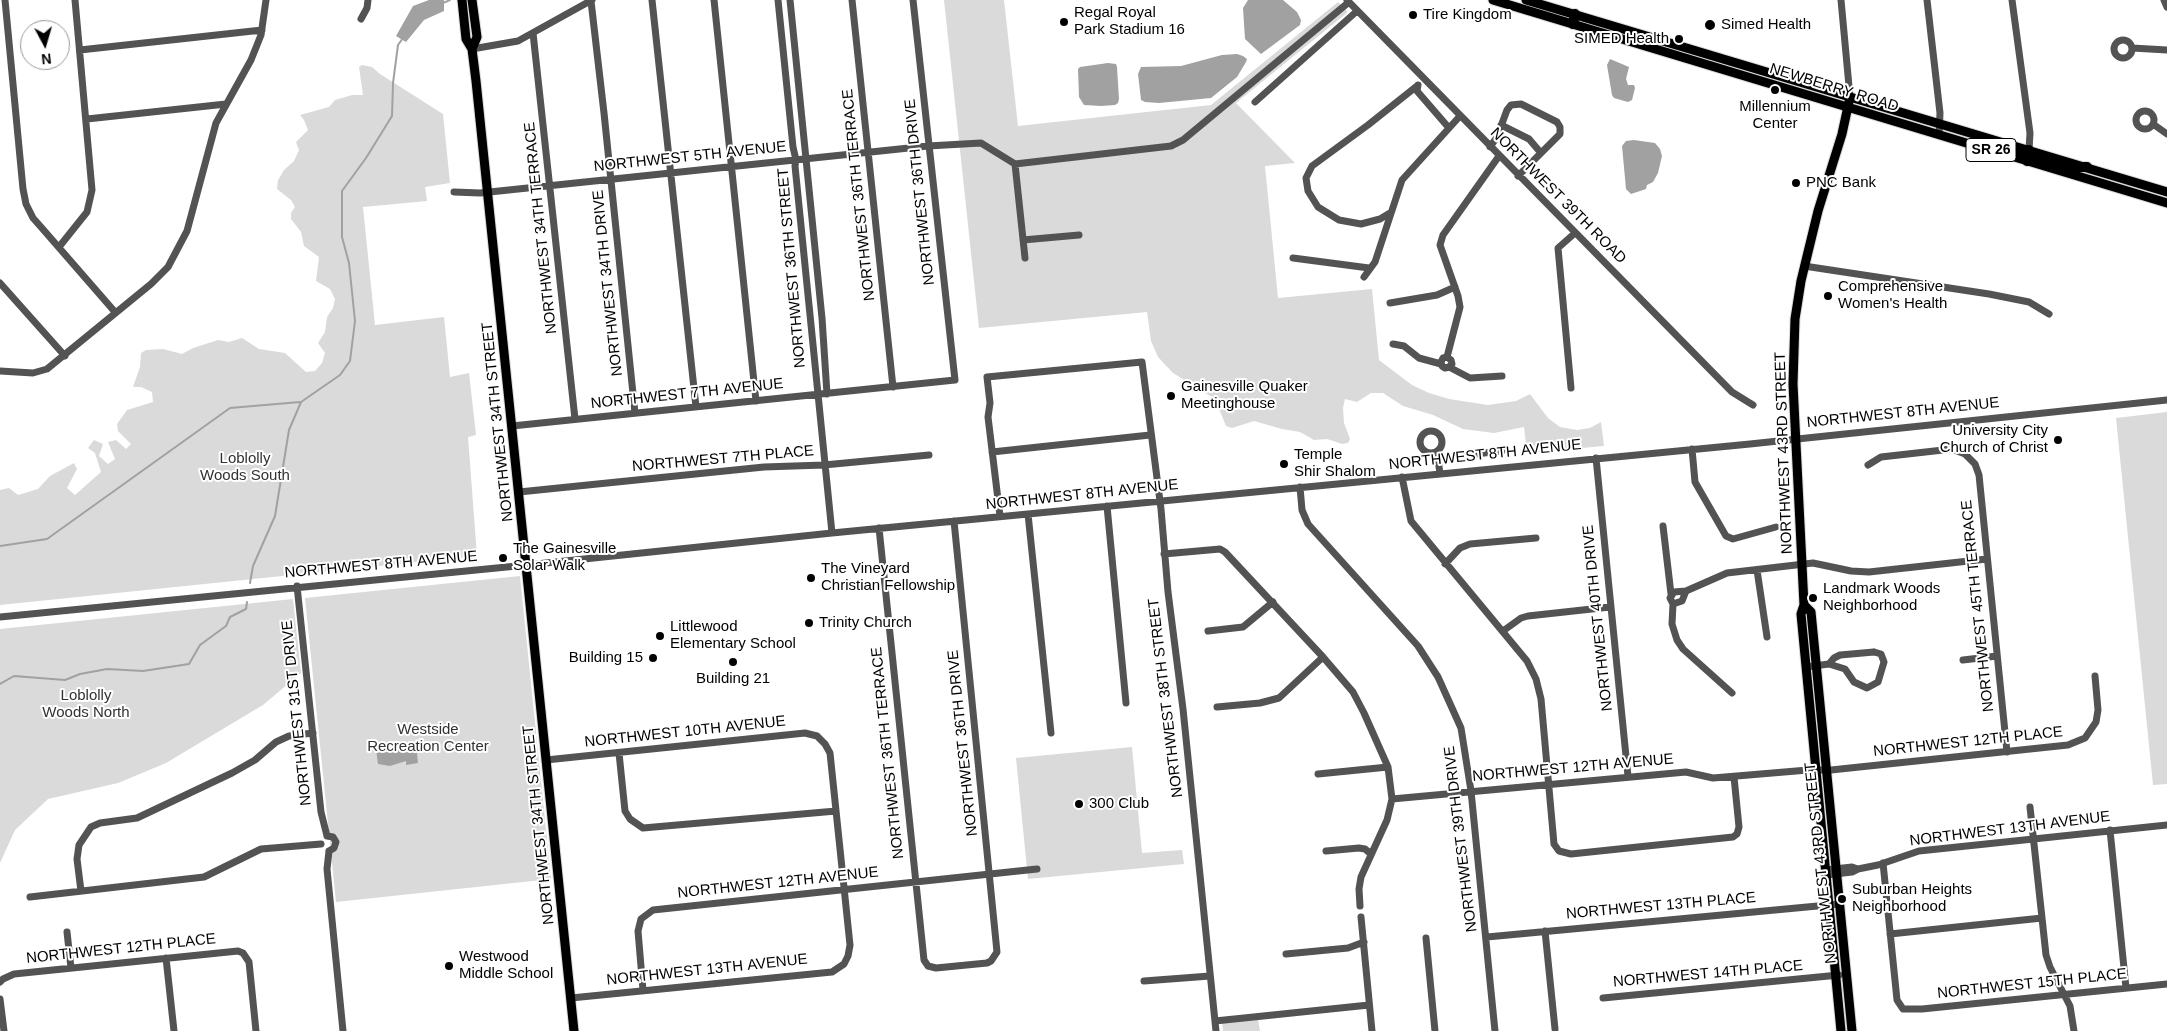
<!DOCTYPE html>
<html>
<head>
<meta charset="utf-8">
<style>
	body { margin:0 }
	#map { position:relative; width:2167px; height:1031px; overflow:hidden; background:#fff; font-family:Arial,sans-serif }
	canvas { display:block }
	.north { position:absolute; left:20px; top:20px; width:50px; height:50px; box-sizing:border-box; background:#fff; border:1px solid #999; border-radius:50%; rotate:174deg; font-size:14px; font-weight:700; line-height:20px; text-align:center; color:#000 }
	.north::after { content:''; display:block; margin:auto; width:18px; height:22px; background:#000; clip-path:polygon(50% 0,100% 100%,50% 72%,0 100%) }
</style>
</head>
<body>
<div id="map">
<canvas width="2167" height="1031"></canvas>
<div class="north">N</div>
</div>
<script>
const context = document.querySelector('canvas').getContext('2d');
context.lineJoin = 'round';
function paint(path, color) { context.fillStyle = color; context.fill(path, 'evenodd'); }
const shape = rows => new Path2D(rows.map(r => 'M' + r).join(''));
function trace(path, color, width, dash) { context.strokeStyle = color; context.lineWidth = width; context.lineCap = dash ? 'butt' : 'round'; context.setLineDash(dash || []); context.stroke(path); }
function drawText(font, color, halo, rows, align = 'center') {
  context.font = font + ' Arial,sans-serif'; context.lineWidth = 4; context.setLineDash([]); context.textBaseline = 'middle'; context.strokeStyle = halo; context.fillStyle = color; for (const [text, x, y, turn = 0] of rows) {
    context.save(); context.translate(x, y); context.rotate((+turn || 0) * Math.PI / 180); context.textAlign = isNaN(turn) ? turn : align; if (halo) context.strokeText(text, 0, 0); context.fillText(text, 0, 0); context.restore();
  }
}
paint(shape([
	[944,0,1004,0,1018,126,1211,105,1338,2,1348,12,1236,103,1295,163,1265,166,1278,298,1372,289,1379,360,1412,385,1429,393,1449,399,1488,405,1516,401,1530,394,1548,418,1560,427,1577,430,1590,428,1601,422,1604,446,1527,453,1524,427,1494,433,1463,429,1433,415,1403,406,1383,393,1371,393,1357,402,1345,399,1343,408,1344,423,1350,439,1348,443,1342,444,1327,439,1314,440,1300,432,1282,429,1254,421,1232,428,1226,426,1215,399,1173,373,1158,357,1151,341,1147,312,979,328],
	[362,65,372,67,380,74,443,114,450,183,425,187,427,201,363,207,375,325,444,317,450,377,469,373,476,435,468,437,477,556,0,605,0,490,9,488,18,495,38,489,50,476,74,463,77,469,67,488,75,495,101,472,95,453,88,448,94,440,103,444,99,456,108,464,115,459,108,442,116,440,126,449,131,444,118,431,117,424,127,410,153,402,152,392,141,387,133,387,140,367,141,353,146,350,163,349,182,354,193,348,218,340,229,342,242,338,259,349,285,353,306,372,315,371,322,363,325,353,318,343,325,332,327,317,333,308,335,299,330,289,316,281,319,257,304,246,301,232,291,219,291,213,295,207,291,200,277,189,278,180,284,170,294,161,299,150,296,142,308,130,304,120,300,115,329,107,335,100,352,95,363,95,359,67],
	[2167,412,2167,784,2153,785,2116,418],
	[520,576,551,879,336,902,305,598],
	[293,599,301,673,263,705,166,763,118,783,48,799,15,830,0,863,0,629],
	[1132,747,1142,853,1182,850,1184,864,1028,879,1016,758],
	[1258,1019,1260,1031,1223,1031,1222,1022]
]), '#dadada');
paint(shape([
	[429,0,444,0,444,11,424,20,406,42,396,36,413,6],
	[1248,0,1283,0,1297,12,1301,20,1300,25,1261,54,1245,39,1243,8],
	[1237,54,1243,56,1247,59,1246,62,1237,77,1211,98,1159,103,1145,102,1141,100,1138,74,1141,67,1181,66,1222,55],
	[1610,59,1629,67,1626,79,1628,85,1634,85,1635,88,1632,100,1628,102,1614,98,1612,95,1607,65],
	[1108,63,1116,64,1117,67,1119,99,1118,103,1115,105,1101,106,1084,105,1079,97,1078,69,1080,67],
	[1634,140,1655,143,1660,149,1662,156,1658,173,1653,182,1647,185,1646,189,1631,194,1626,189,1622,146,1626,141],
	[388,745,416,745,418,763,406,765,406,761,390,766,378,764,376,749]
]), '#a1a1a1');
trace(shape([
	[443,3,450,0],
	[0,546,47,539,230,408,300,402],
	[250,583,253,566,275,516,289,430,301,402,340,375,350,361,355,321,349,263,342,237,342,191,366,158,392,116,393,83,398,45,403,38],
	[0,684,14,676,65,680,80,674,107,669,143,671,189,664,200,645,226,626,230,617,246,609,247,602]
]), '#a1a1a1', 2);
const major = shape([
	[462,0,466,39,472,49,476,81,574,1031],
	[472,0,477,37,472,49],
	[1493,0,1983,148],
	[1526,0,2167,192],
	[2008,155,2167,203],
	[1804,605,1811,612,1852,1031],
	[1841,1031,1801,614,1804,605,1793,384,1795,319,1801,281,1818,211,1842,134,1850,97]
]);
const highway = shape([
	[1573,24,1575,14],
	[1977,146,2017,154,2024,153,2029,150],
	[2027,161,2039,159,2067,167,2087,167]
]);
trace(major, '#dbdbdb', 11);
trace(highway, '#dbdbdb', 12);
trace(shape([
	[5,0,23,189,26,204,33,218,41,227,115,312],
	[652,0,696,407],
	[714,0,756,401],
	[778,0,793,147,796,160,795,166,832,533],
	[790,0,822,318,827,394],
	[852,0,893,387],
	[1347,0,1732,392,1753,405],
	[1841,0,1850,97],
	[1927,0,1940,113,1939,135],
	[2012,0,2030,133,2029,150],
	[2164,0,2167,7],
	[591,1,604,113,635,413],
	[361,19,367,8,368,0],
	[533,33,575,419],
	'2114 49a9 9 0 1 1 18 0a9 9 0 1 1-18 0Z',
	[2132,48,2167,50],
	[472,49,518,41,592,0],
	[80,50,262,30],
	[1418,85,1417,91,1449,128],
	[1255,102,1357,11],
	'2136 120a9 9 0 1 1 18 0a9 9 0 1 1-18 0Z',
	[87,119,226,104],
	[2153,124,2167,134],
	[1501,125,1529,139,1541,153],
	[1490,147,1497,137,1507,110,1511,105,1521,104,1557,122,1560,127,1560,134,1518,176],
	[1015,164,1171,146,1183,140,1349,2],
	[454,192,480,193,928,146,981,143,1015,164,1025,258],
	[1390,213,1380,219,1361,224,1339,220,1318,207,1308,191,1306,178,1312,166,1368,125,1417,86],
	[1023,240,1079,235],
	[59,247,87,212,92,190,75,0],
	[1293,258,1369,268],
	[1804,266,1989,294,2029,302,2049,314],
	[1364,277,1375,262,1402,180,1460,116],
	[0,283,65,356],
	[1390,303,1437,295,1455,287],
	[1393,344,1404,346,1419,358,1441,364],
	[1447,357,1451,360,1452,364,1449,367,1445,368,1442,366,1441,362,1443,358,1447,357,1460,307,1458,296,1440,245,1443,235,1499,156],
	[1449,367,1470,378,1502,376],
	[0,371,33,373,47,369,151,284,168,267,187,231,216,123,251,60,261,35,266,0],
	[1571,388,1558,248,1575,233],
	[512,426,955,380,913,0],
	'1420 442a11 11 0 1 1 22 0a11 11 0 1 1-22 0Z',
	[1692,449,1695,482,1726,536,1733,539,1776,527],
	[992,452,1150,435],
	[1437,454,1440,473],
	[1439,458,1502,451],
	[1596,458,1628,776],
	[1868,465,1881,457,1952,449,1965,454,1975,464,1979,475,2007,752],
	[1402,477,1411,521,1527,661,1536,679,1541,699,1554,844,1559,851,1571,854,1733,837,1737,834,1739,827,1734,777],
	[1300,487,1302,510,1308,524,1418,646,1438,677,1461,728,1471,791,1495,1031],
	[519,492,764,467,824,465,929,455],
	[1107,506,1126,703],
	[1028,514,1051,733],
	[1000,516,988,417,990,403,987,377,1142,362,1161,509,1168,592,1183,709,1216,1031],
	[1663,526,1671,594],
	[879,528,924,960,928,966,936,968,987,963,991,961,997,952,954,521],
	[1164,554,1220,549,1225,552,1323,657,1353,692,1364,713,1388,767,1392,799,1387,820,1361,877,1359,889,1360,906],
	[1445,564,1460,548,1470,544,1536,538],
	[1757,570,1767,637],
	[297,586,321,812,327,836],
	[1686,591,1682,601,1673,604,1670,598,1674,592,1686,591,1727,573,1813,563,1851,571,1869,572,1987,559],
	[1673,604,1672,624,1677,640,1683,649,1732,693],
	[0,617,527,565,832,533,1750,444,2167,400],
	[1208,631,1243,627,1273,602],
	[1503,631,1521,618,1528,616,1610,607],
	[1874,652,1881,654,1884,662,1878,682,1867,688,1854,682,1845,669,1829,664,1834,658,1840,655,1874,652],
	[1963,660,1997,656],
	[1806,667,1829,664],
	[1217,707,1260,703,1279,698,1323,657],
	[619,753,625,811,630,819,643,828,836,811],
	[546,760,805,733,817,736,825,744,830,753,850,945,848,956,844,964,832,972,571,998],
	[1318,774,1388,767],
	[1392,799,1686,772,1713,778,1808,770,1831,770,2068,745,2085,738,2096,722,2098,710,2095,676],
	[2030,807,2046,955,2050,967,2070,1006,2074,1031],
	[2110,830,2126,988],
	[327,836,333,837,336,842,334,848,329,851],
	[329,851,327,869,343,1031],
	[1326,851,1359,848,1365,849,1371,854],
	[1883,863,1897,1000,1903,1009,1922,1009,2167,984],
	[1826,870,1852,867,1858,869],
	[1827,875,1852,872,1858,869,1878,865,1919,851,2167,825],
	[81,891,77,859,79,845,91,827,100,823,137,818,232,773,255,760,276,742,289,736,313,733],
	[30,897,204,877,261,849,321,844],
	[1361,917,1372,1031],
	[1545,931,1555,1029],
	[67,932,71,968],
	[1890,934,2042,918],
	[1487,937,1839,904],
	[1426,938,1435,1031],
	[1286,954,1348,948,1364,942],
	[166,958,174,1031],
	[1144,981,1210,976],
	[0,982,3,979,14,974,238,951,243,953,249,962,256,1031],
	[643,990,638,931,641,919,653,910,1037,869],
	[1603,998,1839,975],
	[0,999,4,1031],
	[1215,1021,1369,1005]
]), '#535353', 7);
trace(major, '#000', 9);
trace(highway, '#000', 10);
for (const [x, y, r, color] of [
	[1413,15,5,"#000"],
	[1064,22,5,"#000"],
	[1710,25,6,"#000"],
	[1679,39,5,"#000"],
	[1775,90,5,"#000"],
	[1796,183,5,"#000"],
	[1828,296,5,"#000"],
	[1171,396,5,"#000"],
	[2058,440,5,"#000"],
	[1284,464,5,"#000"],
	[503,558,5,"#000"],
	[811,578,5,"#000"],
	[1813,598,5,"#000"],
	[809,623,5,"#000"],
	[660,636,5,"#000"],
	[653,658,5,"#000"],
	[733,662,5,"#000"],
	[1079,804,5,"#000"],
	[1842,899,5,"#000"],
	[449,966,5,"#000"]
]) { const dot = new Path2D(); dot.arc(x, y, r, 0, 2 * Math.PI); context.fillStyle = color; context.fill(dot); trace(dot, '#fff', 2); }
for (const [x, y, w] of [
	[1991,150,50]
]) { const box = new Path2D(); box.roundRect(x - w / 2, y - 11.5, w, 23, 4); context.fillStyle = '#fff'; context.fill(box); trace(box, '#000', 1); }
drawText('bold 14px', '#000', null, [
	["SR 26",1991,150]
]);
drawText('15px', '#000', '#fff', [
	["Regal Royal",1074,13],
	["Park Stadium 16",1074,30],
	["Tire Kingdom",1423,15],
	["Simed Health",1721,25],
	["SIMED Health",1669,39,"right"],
	["Millennium",1775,107,"center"],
	["Center",1775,124,"center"],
	["PNC Bank",1806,183],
	["Comprehensive",1838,287],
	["Women's Health",1838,304],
	["Gainesville Quaker",1181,387],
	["Meetinghouse",1181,404],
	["University City",2048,431,"right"],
	["Church of Christ",2048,448,"right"],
	["Temple",1294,455],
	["Shir Shalom",1294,472],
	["The Gainesville",513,549],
	["Solar Walk",513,566],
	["The Vineyard",821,569],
	["Christian Fellowship",821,586],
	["Landmark Woods",1823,589],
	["Neighborhood",1823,606],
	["Trinity Church",819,623],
	["Littlewood",670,627],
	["Elementary School",670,644],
	["Building 15",643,658,"right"],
	["Building 21",733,679,"center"],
	["300 Club",1089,804],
	["Suburban Heights",1852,890],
	["Neighborhood",1852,907],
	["Westwood",459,957],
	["Middle School",459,974]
], 'left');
drawText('15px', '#000', '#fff', [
	["NEWBERRY ROAD",1834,88,17],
	["NORTHWEST 5TH AVENUE",690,157,-6],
	["NORTHWEST 36TH DRIVE",920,192,-96],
	["NORTHWEST 36TH TERRACE",859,195,-96],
	["NORTHWEST 39TH ROAD",1558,196,45],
	["NORTHWEST 34TH TERRACE",541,228,-96],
	["NORTHWEST 36TH STREET",792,268,-95],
	["NORTHWEST 34TH DRIVE",608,283,-96],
	["NORTHWEST 7TH AVENUE",687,394,-6],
	["NORTHWEST 8TH AVENUE",1903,413,-6],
	["NORTHWEST 34TH STREET",498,422,-96],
	["NORTHWEST 43RD STREET",1784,453,-92],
	["NORTHWEST 8TH AVENUE",1485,455,-6],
	["NORTHWEST 7TH PLACE",723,459,-5],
	["NORTHWEST 8TH AVENUE",1082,495,-6],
	["NORTHWEST 8TH AVENUE",381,565,-5],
	["NORTHWEST 45TH TERRACE",1978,606,-96],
	["NORTHWEST 40TH DRIVE",1598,618,-96],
	["NORTHWEST 38TH STREET",1166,698,-97],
	["NORTHWEST 31ST DRIVE",297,713,-96],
	["NORTHWEST 10TH AVENUE",685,732,-6],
	["NORTHWEST 12TH PLACE",1968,742,-6],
	["NORTHWEST 36TH DRIVE",963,743,-96],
	["NORTHWEST 36TH TERRACE",888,753,-96],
	["NORTHWEST 12TH AVENUE",1573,768,-5],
	["NORTHWEST 34TH STREET",539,825,-96],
	["NORTHWEST 13TH AVENUE",2010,829,-7],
	["NORTHWEST 39TH DRIVE",1461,839,-97],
	["NORTHWEST 43RD STREET",1821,863,-96],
	["NORTHWEST 12TH AVENUE",778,883,-6],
	["NORTHWEST 13TH PLACE",1661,906,-5],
	["NORTHWEST 12TH PLACE",121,949,-6],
	["NORTHWEST 13TH AVENUE",707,970,-6],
	["NORTHWEST 14TH PLACE",1708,974,-5],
	["NORTHWEST 15TH PLACE",2032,984,-6]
]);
drawText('15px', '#313131', '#fff', [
	["Loblolly",245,459],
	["Woods South",245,476],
	["Loblolly",86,696],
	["Woods North",86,713],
	["Westside",428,730],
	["Recreation Center",428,747]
]);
</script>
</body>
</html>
